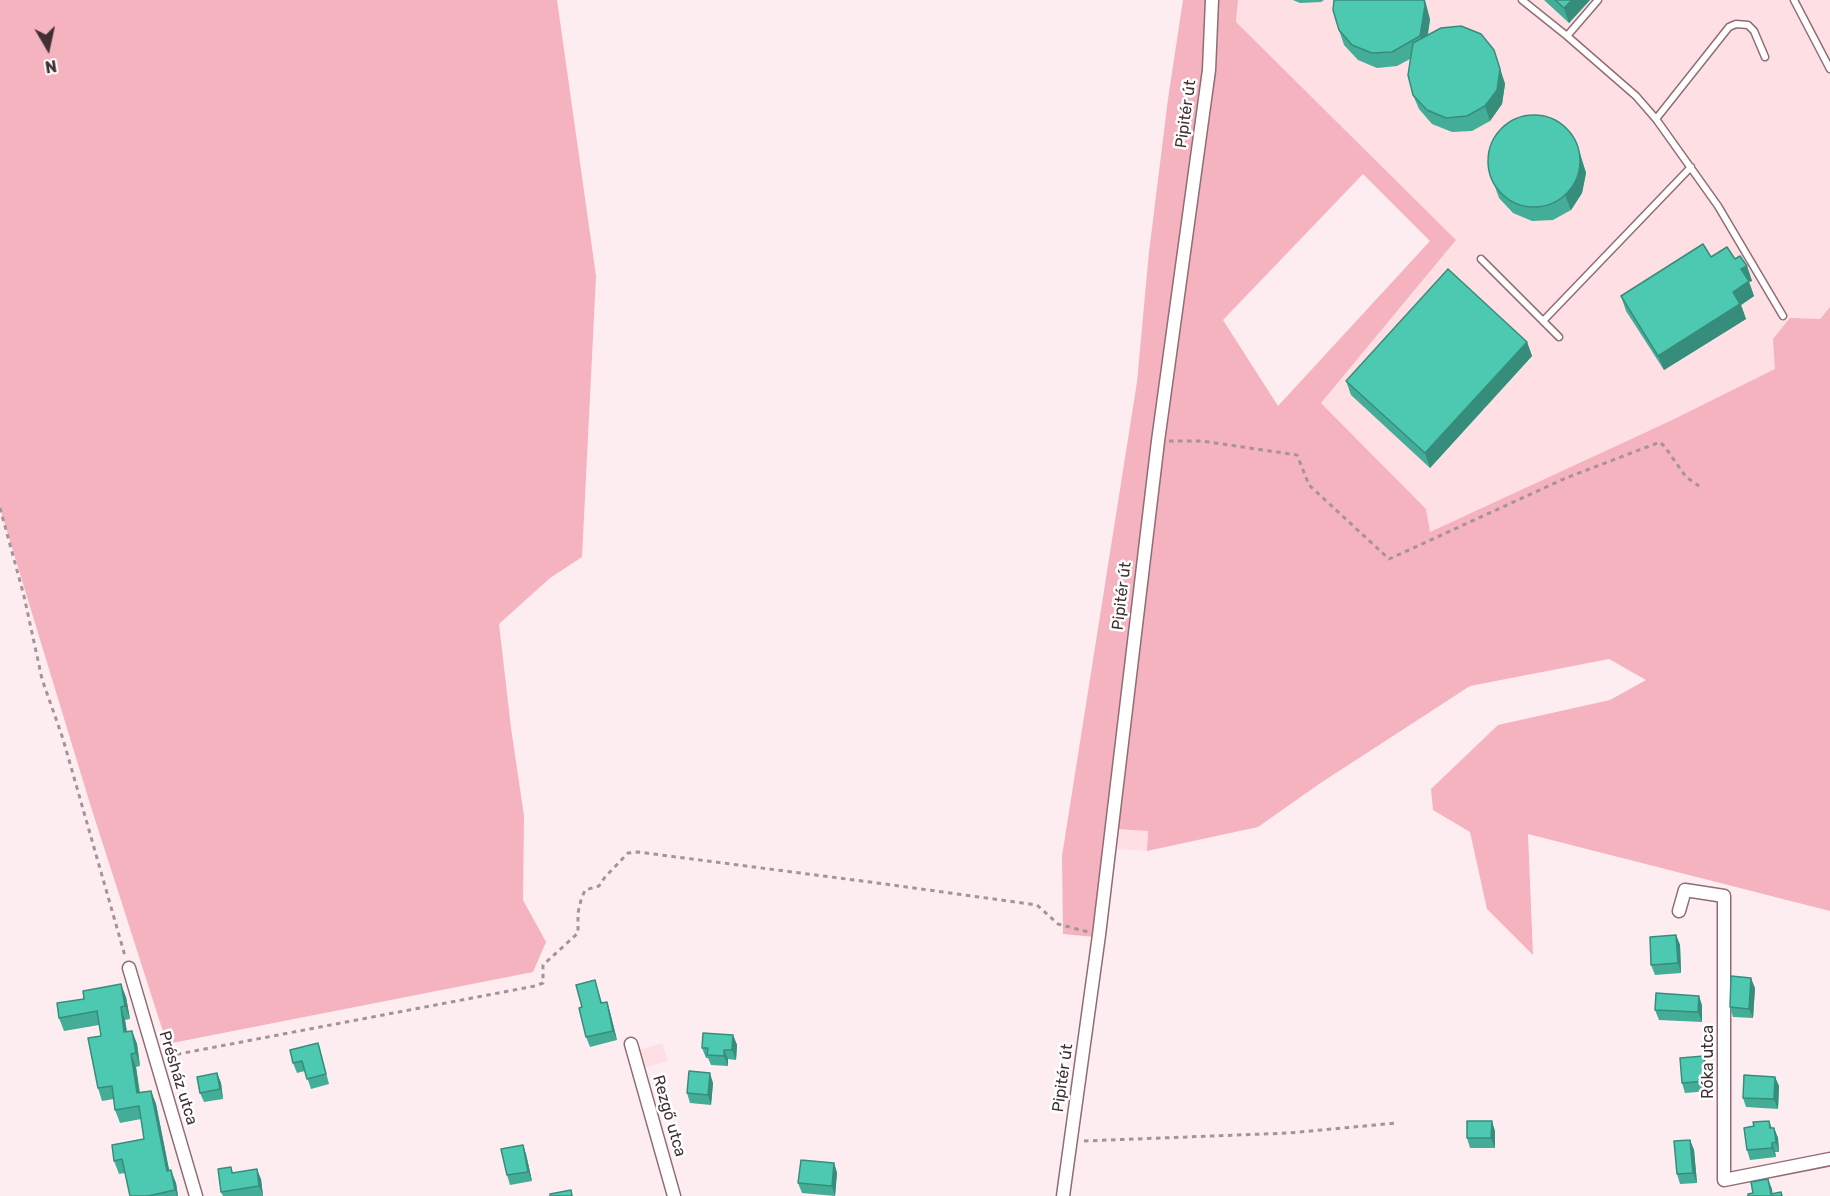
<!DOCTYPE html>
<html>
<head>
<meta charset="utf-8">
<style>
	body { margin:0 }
	#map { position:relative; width:1830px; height:1196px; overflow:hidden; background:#feedf0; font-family:Rubik,sans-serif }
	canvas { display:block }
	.north { position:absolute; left:18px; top:18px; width:60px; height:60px; -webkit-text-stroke:4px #fff; paint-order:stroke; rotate:171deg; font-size:16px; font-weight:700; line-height:24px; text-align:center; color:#413033 }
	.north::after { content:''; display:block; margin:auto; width:21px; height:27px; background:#413033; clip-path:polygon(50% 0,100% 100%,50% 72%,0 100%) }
</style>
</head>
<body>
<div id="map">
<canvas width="1830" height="1196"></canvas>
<div class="north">N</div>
</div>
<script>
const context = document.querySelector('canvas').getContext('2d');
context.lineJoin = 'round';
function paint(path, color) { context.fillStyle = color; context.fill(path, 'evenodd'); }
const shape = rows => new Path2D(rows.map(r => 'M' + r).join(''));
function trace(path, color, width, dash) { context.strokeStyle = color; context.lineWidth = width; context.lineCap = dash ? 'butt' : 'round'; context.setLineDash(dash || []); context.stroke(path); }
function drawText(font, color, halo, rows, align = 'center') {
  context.font = font + ' Rubik,sans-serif'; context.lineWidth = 5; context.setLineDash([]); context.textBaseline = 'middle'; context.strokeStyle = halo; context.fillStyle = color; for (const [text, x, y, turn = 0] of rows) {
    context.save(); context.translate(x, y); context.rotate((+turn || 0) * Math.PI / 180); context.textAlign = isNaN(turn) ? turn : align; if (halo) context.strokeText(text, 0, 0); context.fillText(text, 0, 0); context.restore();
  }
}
paint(shape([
	[1238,0,1830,0,1830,307,1820,319,1773,339,1776,369,1670,421,1430,532,1426,509,1321,403,1456,240,1236,22],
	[1116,829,1148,831,1147,851,1115,849],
	[662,1043,668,1061,644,1068,639,1050]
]), '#fedfe4');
paint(shape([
	[0,0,557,0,596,276,582,557,550,578,499,624,511,728,524,816,523,900,546,942,533,972,167,1044,91,807,0,508],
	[1183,0,1238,0,1236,22,1456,240,1321,403,1426,509,1430,532,1670,421,1775,369,1773,339,1790,318,1820,319,1830,307,1830,911,1528,834,1533,955,1487,909,1470,832,1433,810,1431,789,1498,725,1610,700,1646,680,1609,659,1470,686,1319,784,1258,827,1147,851,1148,831,1116,829,1105,938,1063,934,1062,856,1137,382,1149,252,1168,99],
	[1363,174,1430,241,1278,406,1223,320]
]), '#f5b2bf');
const service = shape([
	[1522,0,1567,36,1636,96,1656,119,1718,206,1783,316],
	[1794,0,1830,69],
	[1567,36,1598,0],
	[1656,119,1729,27,1736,24,1748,25,1754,31,1765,57],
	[1481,259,1559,337],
	[1543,321,1691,167]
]);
const minor = shape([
	[1679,911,1685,890,1724,896,1724,1180,1830,1159],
	[129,968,196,1196],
	[631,1044,674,1196],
	[1063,1196,1099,935,1158,441,1209,70,1212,0]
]);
trace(service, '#916c73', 9);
trace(minor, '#916c73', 15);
trace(shape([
	[1169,441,1202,441,1297,455,1309,485,1389,559,1566,478,1660,442,1665,447,1686,477,1699,486],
	[0,508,24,596,42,679,63,739,125,956],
	[168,1056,535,986,543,983,543,965,578,933,578,913,581,900,585,890,599,886,605,877,628,853,638,852,885,884,1037,905,1058,924,1088,932],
	[1084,1141,1289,1133,1397,1123]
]), '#a59497', 3, [4.5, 4.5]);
trace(service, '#fff', 6);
trace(minor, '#fff', 12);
paint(shape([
	[1293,0,1324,0,1321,2,1300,3],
	[1544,0,1590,0,1569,23],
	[1430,19,1428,35,1494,50,1505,84,1502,104,1490,121,1472,131,1452,132,1432,124,1419,109,1413,95,1410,59,1397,66,1377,68,1358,60,1344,45,1339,30],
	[1580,153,1586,173,1582,193,1571,210,1553,220,1532,221,1513,213,1499,198,1494,184],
	[1711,257,1747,266,1752,281,1749,282,1754,296,1741,305,1746,319,1664,370,1626,311,1621,296],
	[1527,342,1532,356,1430,468,1351,395,1346,381],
	[1676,935,1680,945,1681,973,1655,975,1651,965],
	[1755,988,1753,1018,1733,1017,1730,1007],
	[598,990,602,1003,607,1002,610,1012,617,1040,590,1047,586,1037,582,1007],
	[126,997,130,1019,125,1020,127,1032,132,1031,137,1044,140,1066,136,1067,140,1092,151,1091,156,1104,169,1171,176,1183,178,1196,130,1196,125,1173,119,1174,114,1161,144,1139,141,1119,120,1123,115,1110,114,1099,102,1101,98,1088,101,1036,99,1025,64,1031,59,1018,84,999],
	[1702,1005,1702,1022,1659,1020,1655,1010],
	[733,1035,737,1045,736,1060,728,1059,728,1066,711,1065,708,1058,706,1058,702,1048],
	[318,1043,321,1053,329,1084,311,1089,305,1071,297,1073,293,1063],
	[1707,1066,1709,1091,1685,1093,1682,1083],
	[217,1073,221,1083,223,1099,204,1102,200,1093],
	[1775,1077,1779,1086,1778,1109,1746,1107,1743,1098],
	[713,1083,711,1105,690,1103,687,1093],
	[1769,1121,1772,1128,1774,1128,1778,1138,1779,1152,1775,1152,1776,1157,1750,1160,1747,1150,1754,1126],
	[1495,1131,1495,1148,1470,1148,1467,1138],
	[1690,1140,1694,1150,1697,1183,1680,1184,1677,1174],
	[523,1145,526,1154,532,1181,510,1185,507,1175],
	[834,1163,837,1173,835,1196,802,1193,798,1183],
	[231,1167,233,1173,261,1179,263,1196,223,1196,221,1192]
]), '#43ad98');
paint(shape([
	[1424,0,1425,0,1430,19,1425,51,1420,36],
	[1572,0,1590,0,1569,23,1564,8],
	[1494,50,1505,84,1502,104,1490,121,1485,106],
	[1575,139,1586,173,1582,193,1571,210,1565,195],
	[1747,266,1752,281,1749,282,1754,296,1741,305,1746,319,1664,370,1658,356,1733,292,1741,269],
	[1527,342,1532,356,1430,468,1425,453],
	[1676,935,1680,945,1681,973,1678,963],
	[1751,978,1755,988,1753,1018,1749,1009],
	[121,984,126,997,130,1019,125,1006],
	[1699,996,1702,1005,1702,1022,1698,1012],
	[607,1002,610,1012,617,1040,613,1031],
	[121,1007,125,1020,129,1045,124,1032],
	[132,1031,137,1044,140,1066,136,1053],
	[733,1035,737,1045,736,1060,732,1050],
	[724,1050,728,1059,728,1066,724,1056],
	[131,1054,136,1067,141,1106,137,1093],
	[1704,1056,1707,1066,1709,1091,1706,1081],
	[217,1073,221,1083,223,1099,220,1089],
	[710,1073,713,1083,711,1105,708,1095],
	[1775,1077,1779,1086,1778,1109,1774,1099],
	[151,1091,156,1104,172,1184,167,1171],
	[1492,1121,1495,1131,1495,1148,1491,1138],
	[1774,1128,1778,1138,1779,1152,1776,1142],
	[1690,1140,1694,1150,1697,1183,1693,1173],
	[1772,1143,1775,1152,1776,1157,1772,1148],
	[523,1145,526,1154,532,1181,528,1172],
	[834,1163,837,1173,835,1196,832,1186],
	[257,1169,261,1179,263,1196,259,1186],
	[171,1170,176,1183,178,1196,177,1196,175,1190],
	[1768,1179,1772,1189,1773,1196,1772,1196]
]), '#378d7c');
const building = shape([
	[1334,0,1424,0,1425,5,1420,36,1392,52,1372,53,1352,45,1339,30,1333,10,1334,0],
	[1555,0,1572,0,1564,8,1555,0],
	[1461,26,1481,34,1494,50,1500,69,1497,90,1485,106,1467,116,1446,118,1427,110,1413,95,1408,75,1413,43,1441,28,1461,26],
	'1488 161a46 46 0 1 1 92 0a46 46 0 1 1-92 0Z',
	[1703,244,1711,257,1727,247,1735,259,1740,256,1747,266,1741,269,1749,281,1733,292,1740,304,1658,356,1621,296,1703,244],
	[1448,269,1527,342,1425,453,1346,381,1448,269],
	[1676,935,1678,963,1651,965,1650,937,1676,935],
	[1731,976,1751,978,1749,1009,1730,1007,1731,976],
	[595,980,601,1003,607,1002,613,1031,586,1037,579,1008,582,1007,576,985,595,980],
	[121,984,125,1006,121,1007,124,1032,132,1031,136,1053,131,1054,137,1093,151,1091,167,1171,171,1170,175,1190,148,1196,130,1196,122,1159,114,1161,112,1145,144,1139,139,1106,115,1110,112,1086,98,1088,88,1038,101,1036,97,1011,59,1018,57,1003,84,999,83,991,121,984],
	[1656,993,1699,996,1698,1012,1655,1010,1656,993],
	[703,1033,733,1035,732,1050,724,1050,724,1056,707,1055,708,1048,702,1048,703,1033],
	[318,1043,326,1074,307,1079,302,1061,293,1063,290,1050,318,1043],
	[1704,1056,1706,1081,1682,1083,1680,1058,1704,1056],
	[689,1071,710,1073,708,1095,687,1093,689,1071],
	[217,1073,220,1089,200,1093,197,1077,217,1073],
	[1744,1075,1775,1077,1774,1099,1743,1098,1744,1075],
	[1467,1121,1492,1121,1491,1138,1467,1138,1467,1121],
	[1769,1121,1770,1128,1774,1128,1776,1142,1772,1143,1772,1148,1747,1150,1744,1128,1754,1126,1753,1122,1769,1121],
	[1690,1140,1693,1173,1677,1174,1674,1141,1690,1140],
	[523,1145,528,1172,507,1175,501,1149,523,1145],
	[801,1160,834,1163,832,1186,798,1183,801,1160],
	[231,1167,232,1173,257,1169,259,1186,221,1192,218,1169,231,1167],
	[1768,1179,1771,1194,1781,1192,1782,1196,1748,1196,1748,1194,1753,1193,1751,1182,1768,1179],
	[571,1190,572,1196,550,1196,550,1194,571,1190]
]);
paint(building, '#4ec9b1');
trace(building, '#378d7c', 1.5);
drawText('16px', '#413033', '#fff', [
	["Pipitér út",1186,114,-82],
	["Pipitér út",1122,596,-83],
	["Róka utca",1708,1062,-90],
	["Présház utca",178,1078,73],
	["Pipitér út",1063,1078,-82],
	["Rezgő utca",669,1116,74]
]);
</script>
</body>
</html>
